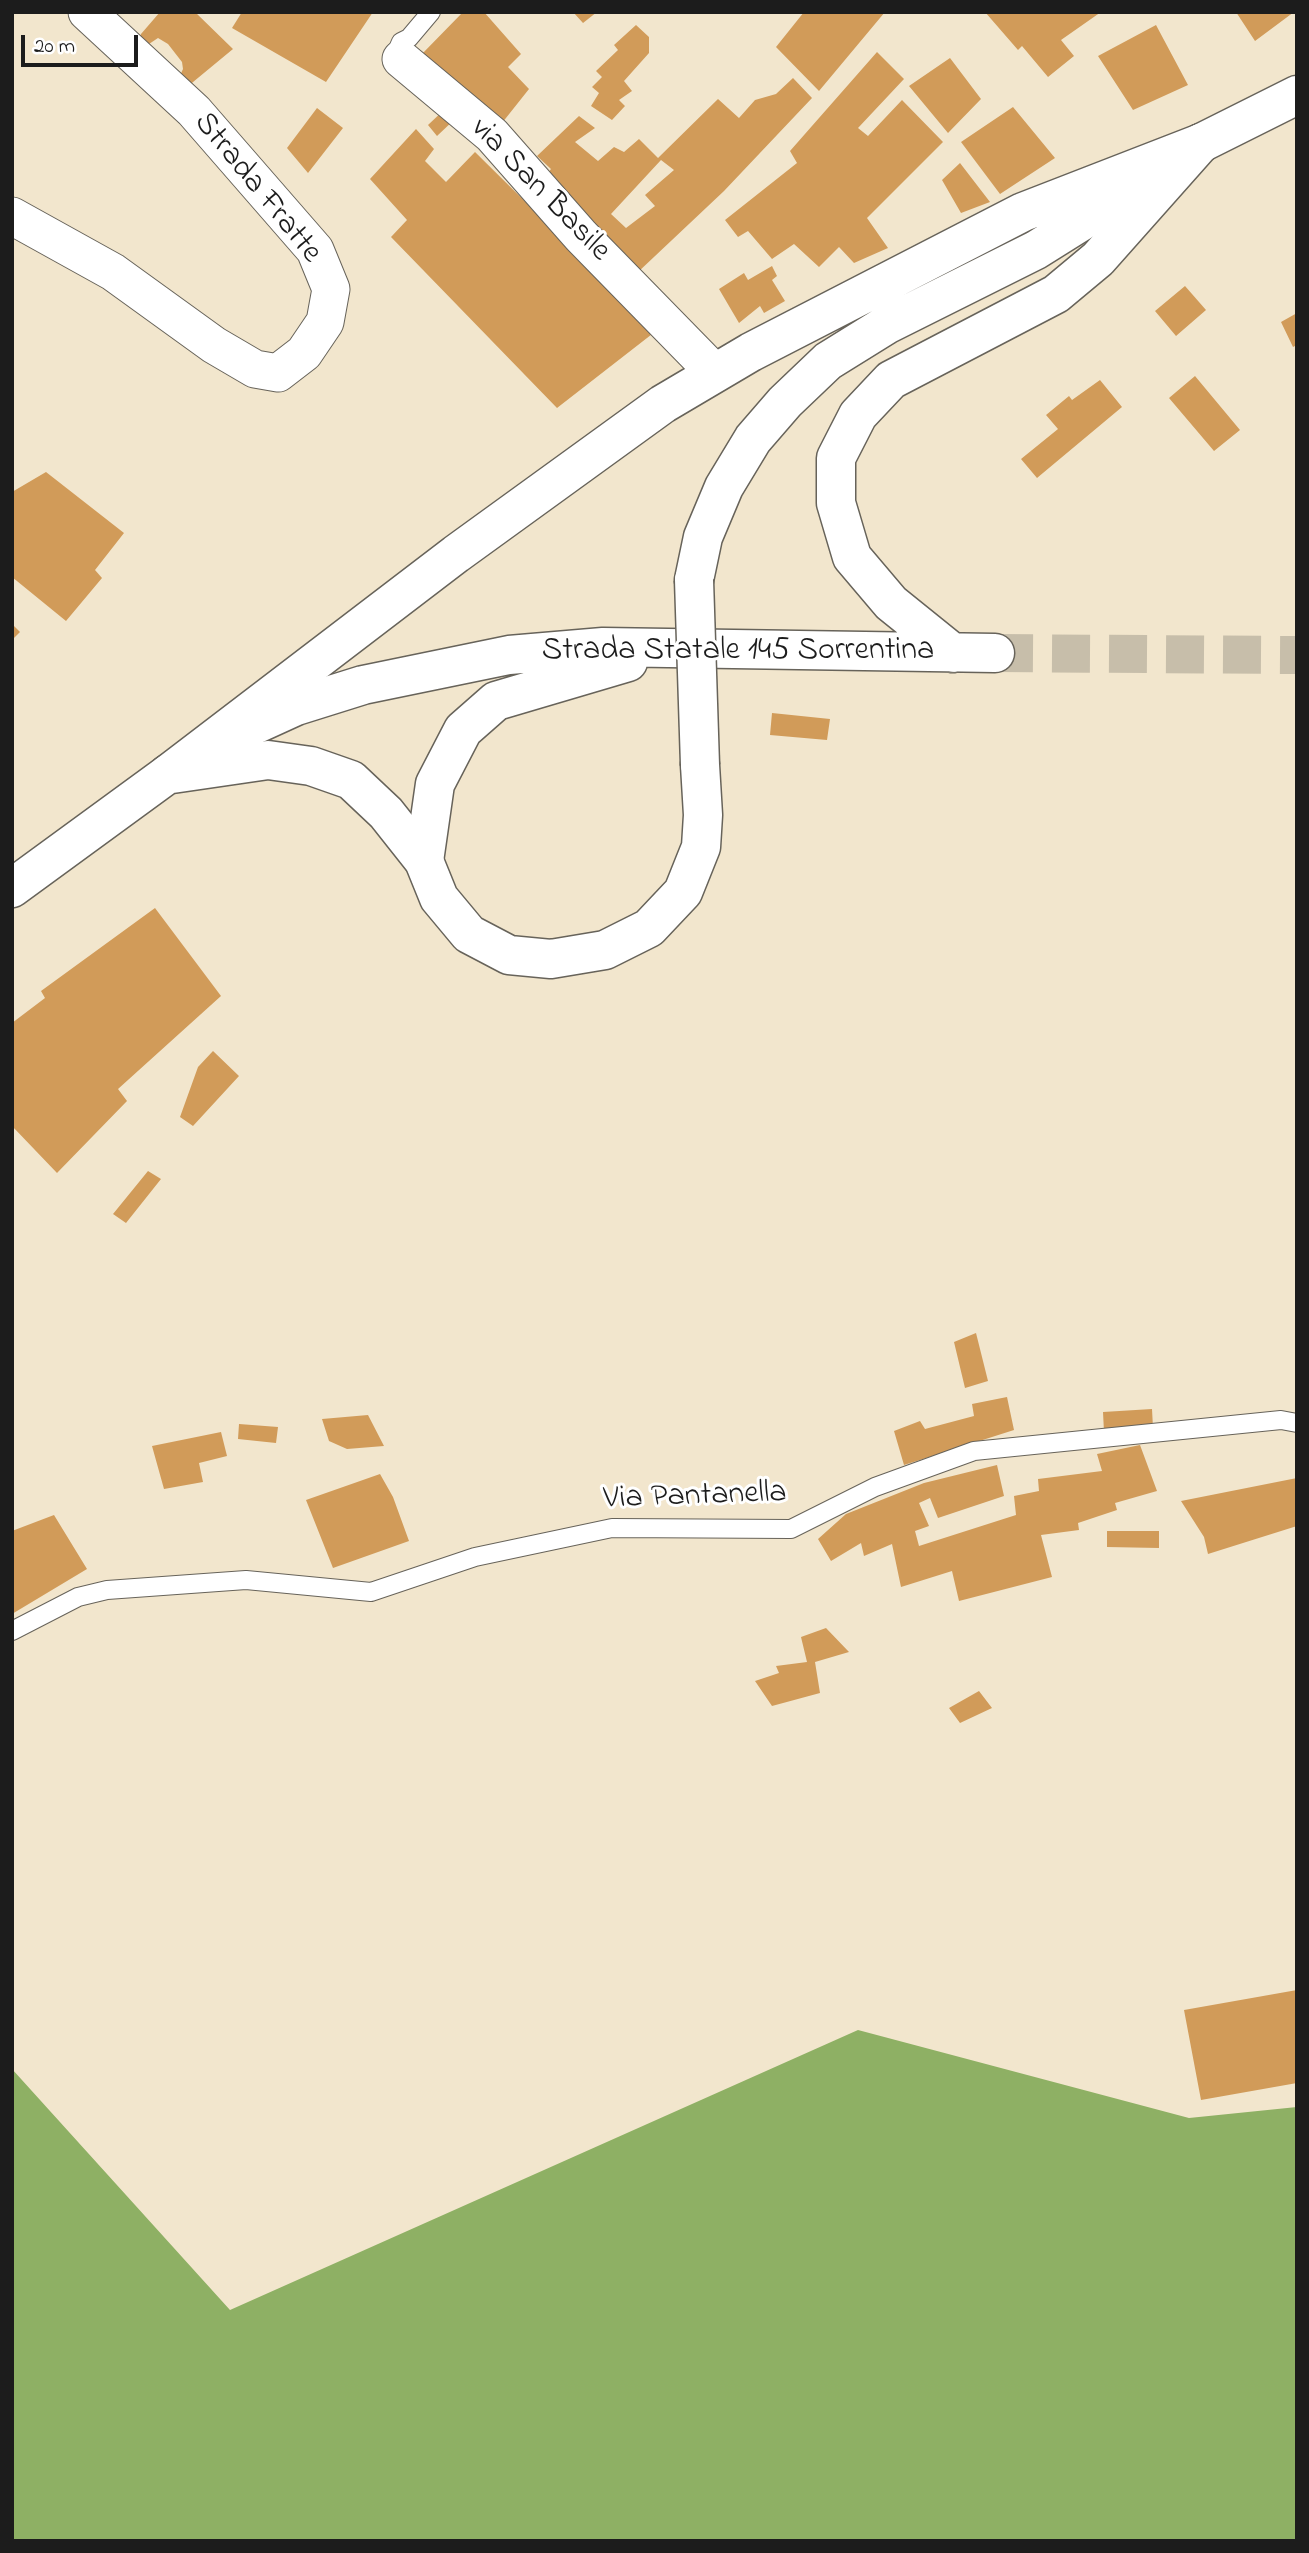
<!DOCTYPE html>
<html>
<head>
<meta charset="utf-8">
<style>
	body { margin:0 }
	#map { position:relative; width:1309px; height:2553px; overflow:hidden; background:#f2e6cd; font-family:"Indie Flower",sans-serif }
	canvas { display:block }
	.frame { position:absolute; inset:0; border:14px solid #1c1c1c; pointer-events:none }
	.scale { position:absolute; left:21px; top:35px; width:117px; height:32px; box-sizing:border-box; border:4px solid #1c1c1c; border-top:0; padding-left:9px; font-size:21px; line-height:24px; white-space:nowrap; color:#1c1c1c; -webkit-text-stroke:5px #fff; paint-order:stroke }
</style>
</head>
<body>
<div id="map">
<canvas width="1309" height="2553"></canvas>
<div class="frame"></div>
<div class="scale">20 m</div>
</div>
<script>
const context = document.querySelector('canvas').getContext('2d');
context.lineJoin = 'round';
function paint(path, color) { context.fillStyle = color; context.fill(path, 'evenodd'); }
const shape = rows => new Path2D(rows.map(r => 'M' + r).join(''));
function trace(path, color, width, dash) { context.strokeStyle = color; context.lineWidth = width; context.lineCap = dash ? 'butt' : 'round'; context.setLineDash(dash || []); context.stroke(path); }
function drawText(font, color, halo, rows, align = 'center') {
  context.font = font + ' "Indie Flower",sans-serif'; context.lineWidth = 6; context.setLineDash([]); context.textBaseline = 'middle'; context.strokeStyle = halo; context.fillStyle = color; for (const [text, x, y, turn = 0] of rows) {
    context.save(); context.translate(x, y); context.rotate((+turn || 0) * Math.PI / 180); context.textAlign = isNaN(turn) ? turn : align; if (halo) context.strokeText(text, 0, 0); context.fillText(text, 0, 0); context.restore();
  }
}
paint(shape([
	[858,2030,1189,2118,1297,2107,1297,2541,12,2541,12,2069,230,2310]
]), '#8eb064');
paint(shape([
	[160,12,195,12,233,49,187,87,178,80,183,69,182,62,168,44,158,38,146,46,139,42,141,34],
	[242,12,373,12,326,82,232,28],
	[463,12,484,12,521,54,508,67,529,89,502,123,421,55],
	[573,12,597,12,583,23],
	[804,12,885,12,819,91,776,47],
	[985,12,1101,12,1061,40,1074,56,1048,77,1022,46,1018,50],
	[1236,12,1294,12,1255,41],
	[636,25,649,37,649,53,624,81,632,91,619,100,625,106,612,120,591,106,599,93,592,87,602,77,596,71,618,50,614,45],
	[1156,25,1188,85,1133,110,1098,56],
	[877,52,904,79,858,128,868,136,902,100,943,142,867,218,888,248,854,263,839,247,819,267,794,244,772,259,748,231,738,237,725,220,797,163,790,151],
	[950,58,981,99,948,133,909,86],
	[793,78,812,98,724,191,637,273,544,178,551,169,537,156,579,116,595,128,575,142,598,161,614,147,624,152,639,139,658,158,718,99,739,118,755,100,776,94],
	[661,160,674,170,645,195,655,206,626,228,611,214],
	[1013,107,1055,158,1000,194,961,142],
	[317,108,343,128,308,173,287,148],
	[445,109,455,119,437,136,428,125],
	[416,129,434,149,425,161,446,182,475,152,656,331,557,408,391,237,407,220,370,179],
	[960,163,990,202,961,213,942,180],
	[772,266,777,276,772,280,785,301,764,313,760,306,739,323,719,289,744,273,748,280],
	[1185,286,1206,310,1176,336,1155,311],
	[1297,313,1297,345,1293,347,1281,322],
	[1195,376,1240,430,1214,451,1169,398],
	[1100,380,1122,407,1037,478,1021,459,1058,429,1046,415,1069,396,1072,400],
	[46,472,124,533,95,570,102,578,66,621,12,577,12,492],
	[12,624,20,632,12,640],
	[772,713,830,719,827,740,770,735],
	[155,908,221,996,118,1089,127,1101,57,1173,12,1126,12,1023,45,998,41,991],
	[213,1051,239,1076,193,1126,180,1117,198,1067],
	[148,1171,161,1179,126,1223,113,1214],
	[976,1333,988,1381,965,1388,954,1342],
	[1007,1397,1014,1430,904,1465,894,1431,920,1421,925,1429,974,1416,972,1404],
	[1152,1409,1153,1428,1104,1432,1103,1412],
	[368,1415,384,1446,347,1449,329,1441,322,1419],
	[239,1424,278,1427,276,1443,238,1439],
	[221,1432,227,1456,199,1463,203,1482,164,1489,152,1446],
	[1140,1445,1157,1491,1115,1503,1117,1510,1078,1523,1079,1530,1041,1535,1052,1577,959,1601,952,1571,901,1587,892,1544,864,1556,861,1543,831,1561,818,1539,846,1514,924,1483,997,1465,1004,1496,938,1518,930,1498,919,1503,929,1526,915,1531,919,1546,1016,1515,1014,1496,1039,1491,1038,1479,1102,1471,1097,1454],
	[380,1474,393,1497,409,1541,333,1568,306,1500],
	[1297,1478,1297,1526,1208,1554,1204,1537,1181,1501],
	[54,1515,87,1569,12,1614,12,1531],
	[1107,1531,1159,1531,1159,1548,1107,1547],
	[826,1628,849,1652,815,1662,820,1693,772,1706,755,1681,779,1673,776,1666,807,1662,801,1637],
	[979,1691,992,1708,960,1723,949,1708],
	[1297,1990,1297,2083,1201,2100,1184,2010]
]), '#d19b59');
trace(shape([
	[995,653,1297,655]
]), '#c7beaa', 38, [38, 19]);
const lane = shape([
	[401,59,397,51,401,42,409,38,431,12],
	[12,1631,78,1597,107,1590,246,1580,371,1592,475,1557,612,1528,791,1529,875,1487,974,1451,1281,1420,1297,1423]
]);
const street = shape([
	[401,59,492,135,581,236,715,373],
	[12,216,113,272,214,345,255,369,278,373,304,353,325,322,331,289,315,250,194,111,87,12]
]);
const secondary = shape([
	[1201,143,1297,95]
]);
const primary = shape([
	[694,580,703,537,724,487,753,439,785,402,828,361,886,325,1036,250,1143,183],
	[172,774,268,760,311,766,351,780,386,813,424,861,439,898,469,934,509,955,551,959,605,950,649,928,683,892,701,847,703,815,700,765],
	[12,888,168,774,456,554,663,404,751,352,1023,212,1201,143]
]);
const highway = shape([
	[953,653,891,603,852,557,836,503,836,458,858,415,891,380,1056,294,1098,259,1201,143],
	[168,774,239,732,296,706,363,685,509,655,603,647,995,653],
	[424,861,435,784,463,730,496,701,628,662]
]);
trace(lane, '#67635a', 20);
trace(street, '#67635a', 39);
trace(secondary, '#67635a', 41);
trace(primary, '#67635a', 41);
trace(highway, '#67635a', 41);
trace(lane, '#fff', 18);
trace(street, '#fff', 37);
trace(secondary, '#fff', 38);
trace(primary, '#fff', 38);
trace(highway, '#fff', 38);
const primaryBridge = shape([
	[694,580,700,765]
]);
trace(primaryBridge, '#67635a', 41, []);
trace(primaryBridge, '#fff', 38);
drawText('32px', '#1c1c1c', '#fff', [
	["Strada Fratte",256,189,51],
	["via San Basile",539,191,46],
	["Strada Statale 145 Sorrentina",738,653],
	["Via Pantanella",695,1498,-2]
]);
</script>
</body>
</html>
